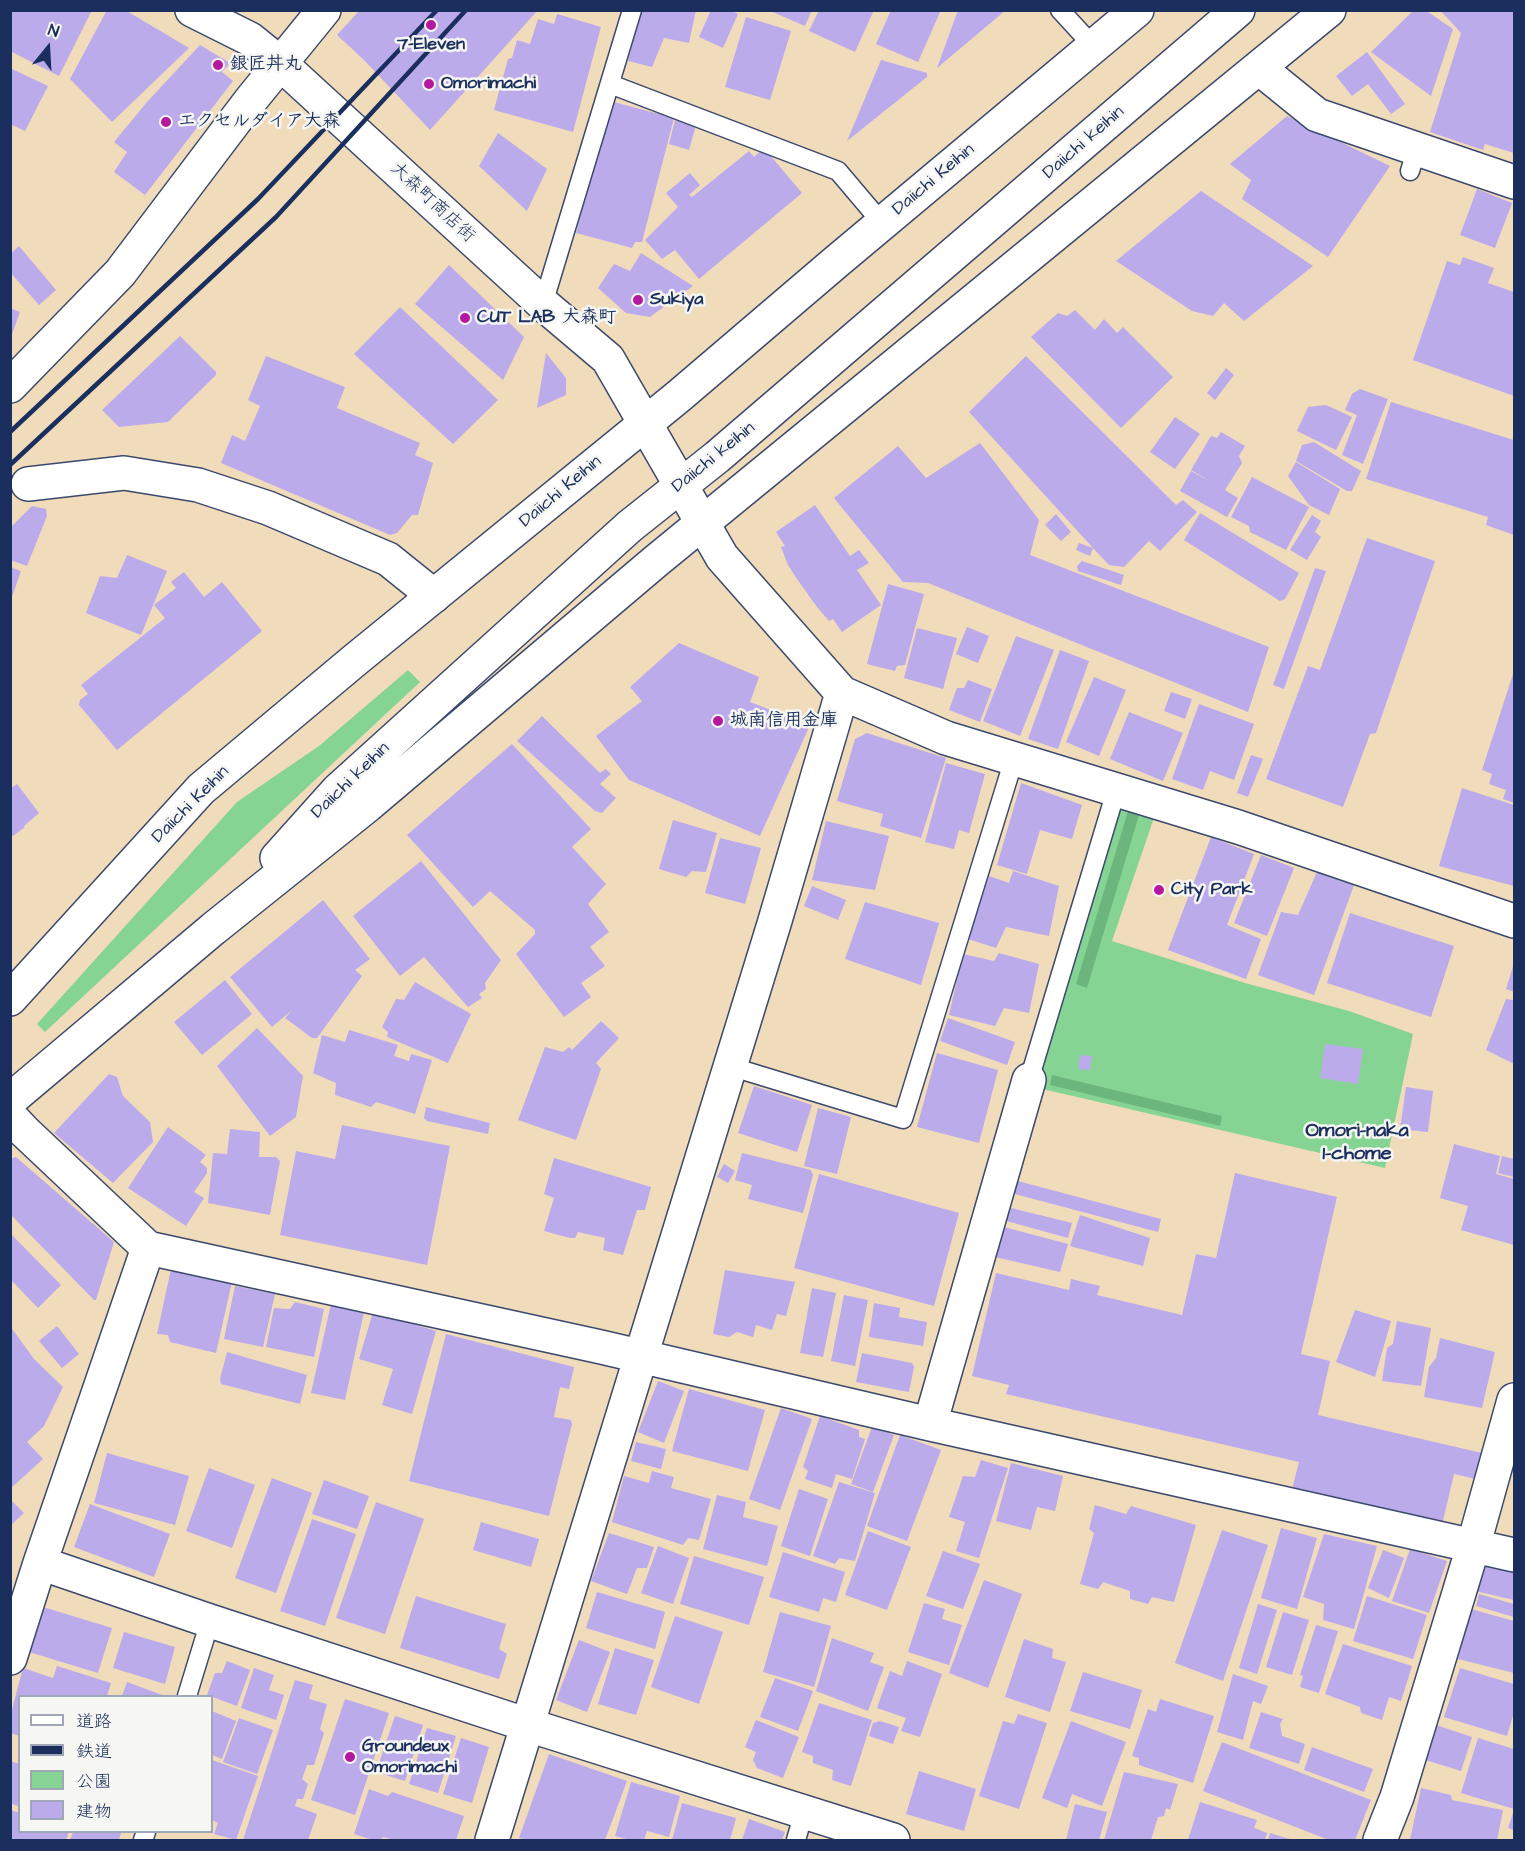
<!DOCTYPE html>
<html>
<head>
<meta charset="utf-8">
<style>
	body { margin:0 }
	#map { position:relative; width:1525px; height:1851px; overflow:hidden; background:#f0dbbb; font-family:"Architects Daughter","Klee One",sans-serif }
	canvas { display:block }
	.frame { position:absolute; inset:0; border:12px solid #1b2f5e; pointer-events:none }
	.legend { position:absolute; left:18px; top:1695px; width:195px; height:138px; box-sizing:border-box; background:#f6f6f2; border:2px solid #9ea6b7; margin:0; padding:8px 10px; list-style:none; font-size:18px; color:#1b2f5e }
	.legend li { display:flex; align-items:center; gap:12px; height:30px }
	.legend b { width:30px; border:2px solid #9ea6b7 }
	.north { position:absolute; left:18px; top:18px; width:60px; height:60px; -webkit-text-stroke:4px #f6f6f2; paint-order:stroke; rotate:18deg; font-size:16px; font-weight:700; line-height:24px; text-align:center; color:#1b2f5e }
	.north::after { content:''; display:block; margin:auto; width:21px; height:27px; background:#1b2f5e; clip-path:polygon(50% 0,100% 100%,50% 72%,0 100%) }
</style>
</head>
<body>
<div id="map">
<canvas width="1525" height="1851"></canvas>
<div class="frame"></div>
<ul class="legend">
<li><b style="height:8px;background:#fff"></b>道路</li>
<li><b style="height:8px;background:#1b2f5e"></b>鉄道</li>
<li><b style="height:16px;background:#86d493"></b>公園</li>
<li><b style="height:16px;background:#bcabeb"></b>建物</li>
</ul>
<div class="north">N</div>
</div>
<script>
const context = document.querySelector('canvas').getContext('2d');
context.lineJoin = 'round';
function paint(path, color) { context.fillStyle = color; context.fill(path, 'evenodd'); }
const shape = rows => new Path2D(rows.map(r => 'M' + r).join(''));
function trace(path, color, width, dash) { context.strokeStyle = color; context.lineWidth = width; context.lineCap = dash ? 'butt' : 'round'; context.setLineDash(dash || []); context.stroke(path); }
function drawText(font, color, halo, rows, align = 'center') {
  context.font = font + ' "Architects Daughter","Klee One",sans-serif'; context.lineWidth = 5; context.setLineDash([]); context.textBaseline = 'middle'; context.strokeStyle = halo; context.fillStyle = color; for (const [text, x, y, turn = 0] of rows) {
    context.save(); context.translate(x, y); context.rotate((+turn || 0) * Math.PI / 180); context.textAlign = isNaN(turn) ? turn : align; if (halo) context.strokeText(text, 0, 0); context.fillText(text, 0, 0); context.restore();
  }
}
paint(shape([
	[408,670,420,682,45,1032,37,1024,237,802,319,746],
	[1116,791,1159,803,1112,941,1245,983,1349,1011,1413,1034,1385,1168,1038,1088]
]), '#86d493');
paint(shape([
	[1128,811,1139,815,1087,988,1076,984],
	[1052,1075,1222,1116,1220,1126,1050,1085]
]), '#6cb67d');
paint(shape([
	[10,10,92,10,59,76,10,51],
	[107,10,125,10,189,48,112,122,70,79],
	[360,10,538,10,430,130,364,60,337,35],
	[641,10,696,10,689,43,664,38,652,67,628,61],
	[711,10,730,10,738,14,723,48,699,37],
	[768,10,812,10,805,26],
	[819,10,874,10,855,52,809,31],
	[891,10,941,10,918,62,876,44],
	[958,10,1006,10,937,68],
	[1414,10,1425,10,1453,29,1431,96,1371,52],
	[1440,10,1514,10,1514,153,1485,144,1483,150,1430,132,1461,33],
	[557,14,601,27,573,132,494,110,508,59,512,58,517,40,530,44,538,19,554,24],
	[746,17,791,31,770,100,725,87],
	[200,45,230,63,222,72,233,81,145,195,114,172,127,152,114,142,147,102],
	[1367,52,1405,104,1391,114,1368,84,1352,96,1336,76],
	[881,60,927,73,927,77,847,141],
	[10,68,48,86,25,131,10,124],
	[610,101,674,118,642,242,635,242,632,248,576,233],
	[1287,116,1390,166,1328,257,1242,199,1251,180,1230,164],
	[675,120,696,125,689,150,669,144],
	[498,133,547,169,527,211,479,166],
	[764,148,802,193,699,279,675,250,662,259,645,240,678,207,666,193,690,173,700,185,689,195,692,197,749,151,754,157],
	[1477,189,1512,203,1495,248,1460,235],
	[1201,191,1313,266,1244,321,1224,303,1213,316,1192,311,1116,261],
	[19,246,56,290,39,305,10,272,10,254],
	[641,253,693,286,650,317,626,313,598,288,614,264,630,271],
	[1463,257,1494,268,1488,283,1514,292,1514,396,1413,360,1447,261,1460,265],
	[449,265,524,337,503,380,415,304],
	[400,307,498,400,453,444,354,354],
	[10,308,20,312,11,337,10,337],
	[1075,310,1095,330,1104,319,1117,333,1123,327,1173,377,1121,428,1031,337,1058,313,1067,316],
	[180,336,216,372,216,375,168,422,119,427,102,410],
	[546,353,566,378,566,395,537,408],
	[266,356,345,387,337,408,420,443,415,455,433,463,418,515,412,515,397,533,390,535,221,463,232,435,245,441,260,406,248,400],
	[1026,356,1176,505,1183,500,1197,512,1160,551,1149,541,1124,567,1109,565,1093,548,1090,556,1076,550,1079,543,1093,548,969,412],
	[1226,368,1234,375,1215,400,1207,393],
	[1360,389,1388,399,1363,464,1342,455,1357,415,1345,410,1352,394],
	[1391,402,1514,440,1514,535,1486,525,1488,517,1366,479],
	[1326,405,1352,417,1336,450,1297,431,1308,407],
	[1175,417,1200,434,1175,469,1150,452],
	[1221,432,1245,446,1239,456,1242,463,1225,490,1238,498,1227,517,1180,491,1191,471,1211,482,1191,470,1211,436,1217,438],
	[1314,442,1361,471,1352,491,1347,491,1296,461,1302,445],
	[980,443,1039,520,1030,555,1269,647,1248,712,928,583,903,582,834,498,898,446,926,478],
	[1296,462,1340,489,1329,515,1309,505,1288,476],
	[1252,477,1309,507,1286,550,1250,532,1249,526,1231,517],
	[815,505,850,556,859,550,869,563,857,570,881,605,842,632,833,619,829,621,817,607,797,579,788,565,781,547,785,546,776,532],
	[32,506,46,509,47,516,27,566,10,560,10,528],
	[1200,513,1299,573,1285,599,1280,601,1184,540],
	[1056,514,1071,532,1061,541,1045,525],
	[1312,515,1321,521,1315,532,1321,537,1307,560,1290,550],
	[1367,538,1435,561,1376,733,1370,734,1343,807,1266,779,1308,666,1320,670],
	[127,555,167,571,141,635,86,613,100,576,117,578],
	[1082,561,1124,575,1121,585,1078,571,1077,566],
	[10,567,21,571,11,600,10,600],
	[1315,568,1326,571,1284,689,1273,685],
	[184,572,204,597,222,582,262,631,117,750,79,705,80,700,88,694,81,685,165,618,154,605,176,588,171,582],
	[888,584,924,594,905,665,897,666,895,671,867,664],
	[967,627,989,636,978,663,956,654],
	[917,628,957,638,943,689,904,678],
	[1016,636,1054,650,1020,736,983,721],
	[679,643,759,677,750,702,810,725,760,836,629,780,596,736,642,701,630,687],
	[1060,650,1089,661,1058,749,1028,739],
	[1514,671,1514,803,1503,799,1506,790,1489,784,1492,774,1482,770],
	[1094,677,1126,690,1099,756,1066,742],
	[968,680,992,689,980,722,949,710,957,688,964,688],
	[1171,692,1192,699,1185,719,1164,711],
	[1199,704,1254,724,1234,780,1210,771,1203,790,1172,779],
	[1129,712,1183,733,1163,781,1110,759],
	[542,716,600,773,606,769,611,774,600,784,616,798,602,813,595,811,517,741],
	[867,733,946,758,921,838,880,826,883,814,837,801,855,739],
	[512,744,591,829,572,847,606,884,588,904,609,932,590,947,605,966,581,983,591,997,564,1017,516,954,535,934,535,930,490,891,473,907,407,835],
	[1251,755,1263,759,1248,797,1237,793],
	[946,763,985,774,969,833,959,830,954,849,925,842],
	[1021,783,1082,805,1072,839,1040,830,1027,874,997,865],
	[17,784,39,813,24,826,25,827,10,838,10,789],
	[1462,788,1514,805,1514,886,1439,866],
	[673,820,717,833,706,872,692,871,686,877,659,869],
	[826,821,889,836,875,890,812,880],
	[1211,837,1254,854,1227,925,1261,939,1246,979,1168,950],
	[720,838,761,848,745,904,705,893],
	[1261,855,1294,868,1267,936,1234,923],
	[421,861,501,960,485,983,486,989,479,994,482,998,468,1007,424,957,400,976,353,916],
	[1013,871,1059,886,1049,936,1006,927,996,948,968,939,989,876,1009,883],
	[1317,872,1354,885,1314,995,1258,975,1281,912,1298,915],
	[812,886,846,900,838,920,804,906],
	[323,900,370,959,355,970,362,976,317,1038,312,1038,285,1018,292,1010,272,1027,230,977],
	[865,902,939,923,921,985,845,959],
	[1350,913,1454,946,1431,1017,1327,983],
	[999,953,1039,964,1029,1013,1004,1008,995,1026,949,1015,963,954,994,961],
	[1514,963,1514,992,1506,989],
	[225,980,252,1014,202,1055,174,1022],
	[415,982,471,1014,448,1063,387,1037,388,1032,382,1027,396,999,404,1000],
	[1506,999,1514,1000,1514,1064,1486,1050],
	[948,1018,1015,1042,1007,1065,940,1041],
	[601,1021,619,1038,596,1063,601,1069,576,1140,518,1120,545,1047,563,1052,569,1047,572,1050],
	[257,1028,303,1076,296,1117,270,1136,217,1066],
	[349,1030,398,1045,394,1056,409,1061,411,1054,432,1060,415,1114,376,1102,371,1107,335,1095,336,1083,313,1073,322,1035,345,1042],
	[1325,1044,1363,1049,1358,1084,1320,1078],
	[937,1053,998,1070,979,1143,917,1127],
	[1080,1055,1092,1056,1090,1070,1078,1069],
	[109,1074,117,1077,123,1096,150,1122,153,1142,113,1183,54,1133],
	[754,1086,812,1105,797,1152,738,1133],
	[1406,1087,1433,1091,1428,1132,1400,1129],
	[426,1107,490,1123,488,1134,427,1121,424,1118],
	[818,1108,851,1117,837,1174,804,1166],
	[342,1125,450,1146,427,1265,280,1235,296,1151,335,1159],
	[168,1127,206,1155,200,1162,207,1168,207,1173,194,1192,204,1198,186,1226,128,1188],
	[230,1129,260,1132,259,1157,276,1157,280,1161,270,1215,208,1203,213,1153,227,1154],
	[1454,1144,1500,1156,1496,1174,1514,1179,1514,1245,1461,1230,1468,1206,1440,1198],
	[742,1153,811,1170,813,1175,803,1213,748,1199,752,1185,735,1180],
	[1502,1156,1514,1159,1514,1177,1498,1173],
	[16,1157,114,1242,96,1300,94,1300,10,1214,10,1159],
	[554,1158,651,1187,645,1210,637,1210,623,1255,603,1250,605,1238,578,1232,575,1238,570,1238,544,1231,554,1198,544,1194],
	[724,1164,735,1171,728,1183,717,1177],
	[1235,1173,1337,1197,1301,1354,1330,1361,1318,1415,1482,1453,1476,1479,1454,1474,1442,1525,1292,1489,1299,1462,1006,1394,1009,1385,972,1376,996,1273,1069,1290,1071,1279,1100,1286,1097,1295,1182,1315,1196,1254,1216,1258],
	[819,1174,959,1213,934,1306,794,1268],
	[1014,1180,1161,1219,1158,1232,1011,1193],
	[1007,1207,1072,1223,1068,1238,1003,1220],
	[1080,1215,1150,1238,1143,1266,1070,1246],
	[1004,1227,1068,1244,1060,1272,995,1257],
	[10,1233,61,1285,38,1308,10,1279],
	[171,1269,232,1282,216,1353,170,1342,168,1335,157,1334],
	[725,1270,795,1282,786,1316,777,1314,772,1330,756,1325,753,1337,737,1332,729,1337,713,1334],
	[235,1286,275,1294,263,1347,224,1339],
	[812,1288,836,1293,823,1357,800,1353],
	[844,1295,868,1300,855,1366,831,1361],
	[295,1302,324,1309,314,1357,266,1347,274,1308,290,1309],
	[874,1303,900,1308,899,1317,927,1322,923,1346,869,1337],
	[331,1304,364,1312,345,1400,311,1393],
	[1355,1310,1391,1321,1375,1377,1336,1362],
	[373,1312,436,1331,412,1414,382,1405,393,1369,359,1359],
	[1397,1321,1431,1328,1421,1386,1382,1381,1387,1348,1393,1344],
	[10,1326,34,1359,63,1387,44,1426,27,1442,43,1459,10,1489],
	[57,1326,79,1354,62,1368,39,1341],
	[446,1334,574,1367,569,1389,560,1387,554,1417,571,1420,572,1424,549,1516,409,1481],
	[1440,1338,1495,1352,1482,1408,1424,1397,1429,1367,1436,1358],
	[227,1352,307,1375,300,1404,221,1384,220,1379],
	[862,1353,912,1363,914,1367,909,1392,856,1382],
	[658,1381,684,1391,664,1443,638,1432],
	[689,1389,765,1410,748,1471,672,1451],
	[781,1408,812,1419,780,1510,749,1499],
	[820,1416,859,1430,859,1437,865,1439,852,1479,836,1474,832,1488,805,1479,808,1471,803,1467],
	[872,1427,894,1435,873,1492,851,1484],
	[900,1435,941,1450,907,1541,867,1526],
	[636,1442,666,1449,661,1469,631,1461],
	[107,1453,189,1476,175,1525,94,1503],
	[981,1460,1008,1468,979,1558,956,1551,965,1522,949,1517,963,1476,975,1477],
	[1011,1463,1063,1476,1055,1511,1037,1507,1031,1530,996,1521],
	[209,1468,255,1485,232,1548,186,1531],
	[652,1471,674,1477,671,1488,711,1499,699,1540,688,1538,683,1545,612,1522,624,1476,649,1483],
	[272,1478,312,1493,276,1593,235,1578],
	[324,1480,369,1496,357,1529,312,1514],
	[839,1482,875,1493,855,1561,839,1558,835,1564,813,1556],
	[799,1489,828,1499,810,1556,781,1546],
	[717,1495,746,1502,743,1517,778,1526,767,1566,703,1549],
	[10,1499,24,1513,10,1526],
	[376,1502,424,1519,385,1634,336,1618],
	[90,1504,170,1534,154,1577,74,1547],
	[1095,1505,1126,1514,1131,1506,1196,1525,1174,1602,1152,1597,1148,1604,1130,1599,1130,1591,1103,1582,1098,1589,1080,1584,1094,1533,1089,1529],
	[312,1519,356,1534,325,1626,280,1611],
	[481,1522,539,1539,531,1567,473,1550],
	[1281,1528,1317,1538,1297,1609,1261,1598],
	[1222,1530,1268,1545,1223,1681,1175,1663],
	[868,1531,911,1547,887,1610,845,1595],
	[609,1533,654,1547,647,1568,637,1568,627,1594,591,1581],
	[1324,1534,1377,1546,1354,1629,1323,1620,1324,1604,1303,1597],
	[658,1546,689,1558,673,1604,641,1593],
	[1410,1549,1447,1561,1429,1613,1392,1601],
	[1383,1550,1404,1558,1389,1598,1368,1588],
	[943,1551,980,1564,963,1609,926,1596],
	[783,1552,845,1572,836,1602,823,1598,819,1612,769,1597],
	[694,1556,764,1577,749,1625,680,1604],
	[1483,1558,1514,1565,1514,1600,1475,1591],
	[984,1580,1022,1594,988,1688,949,1673],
	[597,1592,665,1612,655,1649,586,1628],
	[1479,1594,1514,1604,1514,1617,1476,1606],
	[416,1596,506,1624,499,1649,507,1654,499,1679,400,1648],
	[1367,1596,1427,1615,1413,1659,1353,1641],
	[924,1603,945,1609,942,1619,962,1625,949,1665,908,1652],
	[1258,1604,1277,1610,1257,1674,1239,1668],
	[43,1607,112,1628,98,1673,29,1652],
	[1471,1609,1514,1621,1514,1673,1458,1659],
	[780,1612,831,1626,814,1687,763,1672],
	[1283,1612,1309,1620,1292,1675,1266,1667],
	[675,1616,723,1632,699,1704,651,1687],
	[1316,1625,1338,1631,1319,1693,1300,1687,1303,1676,1300,1675],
	[124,1632,175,1647,165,1684,113,1668],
	[832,1638,874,1653,870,1662,884,1667,868,1711,816,1691],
	[1024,1639,1053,1649,1052,1658,1066,1662,1050,1712,1005,1697],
	[579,1640,610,1652,587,1712,556,1700],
	[1343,1644,1412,1666,1401,1701,1389,1697,1382,1720,1361,1713,1360,1707,1325,1694],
	[615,1648,654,1660,636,1715,598,1704],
	[227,1661,250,1670,237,1706,207,1695,215,1673,222,1673],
	[907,1661,942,1674,920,1737,901,1731,906,1718,877,1708,890,1671,902,1676],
	[57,1666,111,1683,107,1696,20,1696,20,1736,10,1733,10,1717,23,1668,53,1678],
	[254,1668,274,1675,269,1690,284,1695,276,1720,241,1708],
	[1460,1668,1514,1684,1514,1712,1507,1736,1444,1717],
	[1083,1672,1142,1690,1130,1729,1070,1711],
	[1233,1674,1268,1686,1261,1704,1253,1701,1243,1740,1217,1732],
	[775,1678,813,1691,798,1731,760,1717],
	[295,1680,313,1685,309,1699,327,1704,320,1729,324,1733,314,1765,307,1765,302,1779,308,1784,303,1799,297,1799,295,1806,317,1814,308,1840,243,1840],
	[127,1682,165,1696,122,1696],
	[345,1699,389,1713,355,1815,311,1800],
	[1160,1699,1214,1716,1193,1783,1139,1765,1139,1758,1132,1756,1148,1709,1156,1712],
	[819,1703,872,1720,851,1786,832,1780,833,1770,813,1763,813,1756,802,1752],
	[212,1711,236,1721,222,1759,212,1755],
	[1261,1712,1283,1719,1280,1724,1282,1736,1305,1744,1299,1764,1249,1748],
	[1018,1714,1047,1723,1019,1809,979,1796,1003,1721,1014,1724],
	[395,1716,423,1725,405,1781,376,1772],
	[239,1718,273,1730,257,1774,223,1762],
	[756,1720,799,1737,783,1778,757,1768,753,1760,756,1752,745,1747],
	[880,1721,899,1727,893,1744,869,1736,873,1723],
	[1071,1721,1126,1742,1102,1806,1072,1794,1067,1808,1042,1798],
	[1433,1724,1472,1737,1461,1771,1422,1759],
	[427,1728,456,1736,438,1793,409,1784],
	[461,1738,489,1747,472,1803,443,1794],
	[1478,1738,1514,1749,1514,1809,1461,1793],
	[1222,1742,1371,1800,1355,1840,1329,1840,1203,1791],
	[1312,1747,1373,1769,1364,1792,1304,1770],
	[549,1754,627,1781,605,1840,528,1840,519,1838],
	[212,1760,258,1776,236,1840,214,1834,218,1823,212,1820],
	[10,1761,20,1764,20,1807,10,1803],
	[919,1771,976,1789,964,1831,906,1814],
	[1124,1772,1178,1784,1170,1810,1166,1808,1164,1816,1158,1817,1151,1840,1104,1840],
	[631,1782,680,1796,669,1837,647,1831,644,1840,630,1840,615,1836],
	[1421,1788,1451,1795,1452,1800,1503,1810,1497,1840,1410,1840],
	[369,1789,388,1796,392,1792,464,1816,456,1840,395,1840,383,1837,380,1840,373,1840,354,1834],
	[1200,1802,1257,1820,1254,1828,1267,1833,1265,1840,1188,1840],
	[682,1803,736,1818,730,1840,672,1840],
	[1075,1804,1107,1812,1099,1840,1066,1840],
	[10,1810,20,1813,20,1832,69,1832,66,1840,10,1840],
	[1514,1810,1514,1830,1508,1828],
	[749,1819,785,1832,782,1840,742,1840],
	[73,1832,116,1832,121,1833,119,1840,70,1840],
	[1270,1833,1293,1840,1268,1840]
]), '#bcabeb');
const lane = shape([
	[1060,10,1094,47],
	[610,84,838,171,882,223],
	[1410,171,1417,148],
	[543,304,632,10],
	[729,1066,903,1119,1014,759],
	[1029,1080,1116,791],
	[187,1696,210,1621],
	[143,1840,146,1832],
	[796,1840,804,1812]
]);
const street = shape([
	[192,10,250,39,281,64,543,304,608,359,722,557,842,693,946,738,1238,827,1514,921],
	[1259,68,1317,115,1514,182],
	[10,386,120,273,250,101,324,10],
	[28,484,124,473,198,485,268,508,388,559,434,596],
	[10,1116,24,1131,148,1248,601,1347,930,1424,1514,1555],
	[930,1424,1029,1080],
	[40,1563,210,1621,528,1725,893,1840],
	[10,1658,40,1563,148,1248],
	[492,1840,774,924,842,693],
	[1380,1840,1397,1797,1473,1547,1514,1400]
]);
const highway = shape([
	[277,858,338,790,630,526,717,457,1238,10],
	[10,999,201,789,355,660,679,396,836,262,1137,10],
	[10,1100,213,929,368,805,656,561,1329,10]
]);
trace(lane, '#3b496c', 21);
trace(street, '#3b496c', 36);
trace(highway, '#3b496c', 36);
trace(lane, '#fff', 18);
trace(street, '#fff', 33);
trace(highway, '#fff', 33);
trace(shape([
	[10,432,258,199,437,10],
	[10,465,276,217,466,10]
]), '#1b2f5e', 4.5);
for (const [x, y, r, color] of [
	[431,25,6,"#b5179e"],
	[218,65,6,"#b5179e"],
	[429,84,6,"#b5179e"],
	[166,122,6,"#b5179e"],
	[638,300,6,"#b5179e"],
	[465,318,6,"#b5179e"],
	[718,721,6,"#b5179e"],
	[1159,890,6,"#b5179e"],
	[350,1757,6,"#b5179e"]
]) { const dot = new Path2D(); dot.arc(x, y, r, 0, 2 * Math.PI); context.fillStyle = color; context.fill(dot); trace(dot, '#f6f6f2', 2); }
drawText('bold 18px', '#1b2f5e', '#f6f6f2', [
	["7-Eleven",431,45,"center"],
	["銀匠丼丸",230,65],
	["Omorimachi",441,84],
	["エクセルダイア大森",178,122],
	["Sukiya",650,300],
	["CUT LAB 大森町",477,318],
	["城南信用金庫",730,721],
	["City Park",1171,890],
	["Groundeux",362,1747],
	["Omorimachi",362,1768]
], 'left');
drawText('18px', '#1b2f5e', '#f6f6f2', [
	["Daiichi keihin",1084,143,-41],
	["Daiichi Keihin",934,180,-40],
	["大森町商店街",432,203,43],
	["Daiichi keihin",714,458,-39],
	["Daiichi Keihin",561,492,-40],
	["Daiichi keihin",351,781,-44],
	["Daiichi Keihin",191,805,-45]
]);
drawText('bold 20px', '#1b2f5e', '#f6f6f2', [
	["Omori-naka",1357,1132],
	["1-chome",1357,1155]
]);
</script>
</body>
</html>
